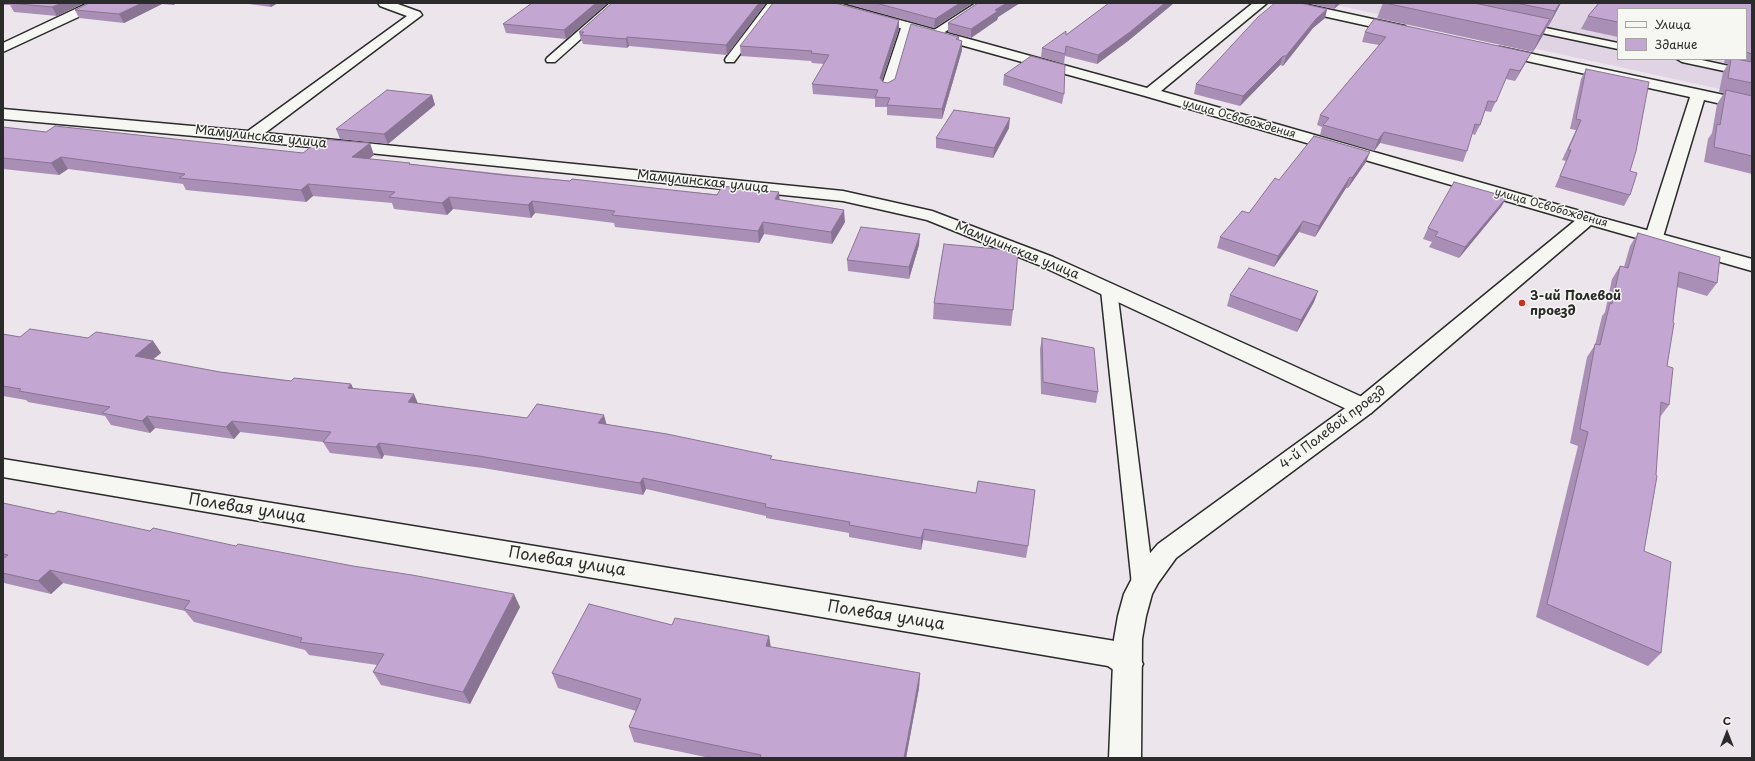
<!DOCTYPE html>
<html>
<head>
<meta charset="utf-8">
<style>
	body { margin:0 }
	#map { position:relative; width:1755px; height:761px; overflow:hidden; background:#ece6ec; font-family:"Playpen Sans",sans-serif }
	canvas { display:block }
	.frame { position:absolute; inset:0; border:4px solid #2b2b2b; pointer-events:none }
	.legend { position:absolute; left:1617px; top:8px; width:130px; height:52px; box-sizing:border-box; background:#f6f6f2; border:1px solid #a5a5a2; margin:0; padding:5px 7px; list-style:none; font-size:12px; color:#2b2b2b }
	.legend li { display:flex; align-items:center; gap:8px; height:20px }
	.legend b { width:20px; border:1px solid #a5a5a2 }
	.north { position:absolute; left:1707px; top:713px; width:40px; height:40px; -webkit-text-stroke:3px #f6f6f2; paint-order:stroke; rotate:0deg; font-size:11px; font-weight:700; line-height:16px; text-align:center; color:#2b2b2b }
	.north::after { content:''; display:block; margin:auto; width:14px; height:18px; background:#2b2b2b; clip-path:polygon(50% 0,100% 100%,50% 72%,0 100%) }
</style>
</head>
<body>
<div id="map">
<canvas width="1755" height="761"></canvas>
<div class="frame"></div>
<ul class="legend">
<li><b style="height:5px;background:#f6f6f2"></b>Улица</li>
<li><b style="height:11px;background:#c4a6d2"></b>Здание</li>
</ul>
<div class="north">С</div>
</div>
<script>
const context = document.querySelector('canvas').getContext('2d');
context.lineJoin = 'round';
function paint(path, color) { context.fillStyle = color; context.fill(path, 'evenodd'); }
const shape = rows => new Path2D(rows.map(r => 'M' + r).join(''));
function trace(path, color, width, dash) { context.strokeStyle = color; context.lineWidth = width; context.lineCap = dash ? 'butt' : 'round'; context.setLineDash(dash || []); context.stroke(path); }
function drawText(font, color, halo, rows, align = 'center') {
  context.font = font + ' "Playpen Sans",sans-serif'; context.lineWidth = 3; context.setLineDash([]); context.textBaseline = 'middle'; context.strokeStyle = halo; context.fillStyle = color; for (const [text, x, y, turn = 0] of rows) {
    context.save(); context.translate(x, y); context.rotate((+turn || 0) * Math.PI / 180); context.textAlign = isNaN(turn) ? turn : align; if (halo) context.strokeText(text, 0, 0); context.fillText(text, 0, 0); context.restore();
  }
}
paint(shape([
	[1327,3,1752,3,1752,96],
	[1618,9,1746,9,1746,59,1618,59]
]), '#e0d3e4');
const lane = shape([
	[610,3,621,3,555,62,547,62,546,60,547,58,610,3],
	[768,3,778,3,734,62,726,62,725,60,726,58,768,3],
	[976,3,988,3,939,36,931,36,930,34,931,32,976,3],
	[907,22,912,25,893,88,887,91,883,90,881,88,902,25,907,22],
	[1522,23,1618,43,1618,49,1518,28,1517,26,1518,24,1522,23],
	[1677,59,1697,59,1752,71,1752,77,1682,62,1677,59],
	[1109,285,1114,287,1117,290,1154,585,1150,591,1143,594,1136,591,1132,585,1101,290,1104,287,1109,285]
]);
const street = shape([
	[88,3,104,3,102,6,3,52,3,43,88,3],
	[378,3,395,3,420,12,422,15,265,133,843,191,932,211,1053,257,1371,401,1374,407,1371,413,1363,415,1355,413,1039,265,927,220,843,201,251,141,3,119,3,109,248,131,407,16,380,6,378,3],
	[818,3,838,3,1147,88,1253,3,1267,3,1161,91,1594,215,1597,219,1594,223,1588,224,1582,223,1145,96,820,6,818,3],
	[1276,3,1299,3,1400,25,1405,26,1407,29,1405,32,1400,33,1282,7,1278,6,1276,3],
	[1500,47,1752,101,1752,111,1704,100,1663,237,1660,241,1654,243,1648,241,1645,237,1690,97,1495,54,1493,51,1495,48,1500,47],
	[3,459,1115,641,1125,645,1138,655,1143,664,1138,673,1128,677,1118,673,1108,666,3,477,3,459]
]);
const secondary = shape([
	[1588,214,1752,259,1752,271,1591,225,1371,413,1176,558,1158,583,1152,594,1146,616,1142,639,1141,758,1109,758,1114,639,1118,616,1124,594,1138,567,1158,544,1355,401,1582,215,1588,214]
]);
trace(lane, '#2b2b2b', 3);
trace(street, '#2b2b2b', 3);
trace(secondary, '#2b2b2b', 3);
paint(lane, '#f6f6f2');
paint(street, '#f6f6f2');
paint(secondary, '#f6f6f2');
paint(shape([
	[3,3,84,3,57,16,14,12,10,5,3,5],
	[89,3,177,3,173,5,162,4,124,23,79,18,75,10],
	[242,3,278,3,271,7],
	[532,3,608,3,566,39,506,33,503,24],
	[766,3,727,55,629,46,627,48,583,44,582,41,581,41,579,32],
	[844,3,973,3,934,28],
	[978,3,1020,3,998,17,997,20,971,38,948,32,948,23],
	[1109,3,1174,3,1128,41,1097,64,1065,56,1064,64,1041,57,1042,48,1066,35],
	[1306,3,1341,3,1334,9],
	[1383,3,1561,3,1548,27,1547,27,1543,35,1533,52,1377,18],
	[1599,3,1752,3,1752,174,1704,162,1708,139,1712,133,1717,104,1724,93,1719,92,1723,72,1728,64,1724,63,1725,59,1746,59,1746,9,1618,9,1618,37,1581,29,1588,16],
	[1327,9,1325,18,1313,28,1283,66,1280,65,1240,106,1194,94,1196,84],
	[899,20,899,29,882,81,883,82,888,83,895,79,959,37,959,40,962,50,942,119,887,115,887,107,875,107,875,99,813,94,812,84,824,64,812,63,811,61,741,56,740,46],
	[1365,32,1526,62,1515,81,1506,79,1491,112,1485,111,1480,125,1475,135,1472,134,1467,151,1463,162,1380,143,1374,151,1320,135,1322,127,1317,125,1320,115,1379,45,1362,42],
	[1586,69,1630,171,1630,195,1624,206,1555,187,1566,161,1562,160,1576,130,1570,129,1581,79],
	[1004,75,1064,94,1062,104,1003,85],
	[432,95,435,105,388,144,340,139,336,129],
	[3,127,46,132,303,153,374,155,369,159,411,164,570,181,779,200,845,222,832,244,764,234,759,243,615,227,614,223,535,213,531,218,453,209,447,215,394,209,392,203,313,196,306,202,186,190,183,184,68,169,59,175,3,169],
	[1009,128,993,158,936,148,936,138],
	[1366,162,1348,188,1346,188,1315,237,1299,232,1274,267,1217,248,1220,237,1249,213,1279,180],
	[1507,197,1501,207,1459,258,1429,247,1432,242,1423,239,1428,228],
	[1638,233,1717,283,1707,296,1677,287,1667,366,1669,405,1660,417,1644,551,1661,653,1648,666,1536,617,1578,446,1570,443,1587,357,1595,345,1602,316,1605,312,1612,279,1620,266,1624,267,1630,246],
	[919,245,909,279,848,271,847,260],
	[1318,291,1314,302,1297,332,1227,306,1230,295],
	[934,303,1013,310,1011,326,933,319],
	[3,334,20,337,88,338,153,341,161,353,152,360,220,372,291,381,351,384,353,388,419,404,527,418,606,424,772,460,1028,546,1026,558,923,540,921,550,849,537,849,533,766,518,766,516,646,489,643,495,483,468,384,455,382,459,330,453,323,442,240,432,234,439,155,428,150,433,111,425,105,416,28,402,26,400,3,396],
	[1042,338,1098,392,1096,403,1041,394,1040,349],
	[3,503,54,514,150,531,520,607,470,704,381,685,373,672,377,665,309,655,305,650,194,622,185,611,63,583,51,594,4,583,3,582],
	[769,636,771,647,920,673,919,688,906,758,710,758,634,742,629,727,636,711,558,688,552,673]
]), '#a98fb5');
paint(shape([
	[62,3,84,3,57,16,52,7],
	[142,3,161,3,162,4,124,23,119,14],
	[172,3,177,3,173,5],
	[269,3,278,3,271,7],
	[596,3,608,3,566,39,564,30],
	[759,3,766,3,727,55,726,45],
	[960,3,973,3,934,28,935,19],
	[1007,3,1020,3,998,17,997,20,971,38,971,29,995,10],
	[1165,3,1174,3,1128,41,1097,64,1098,55],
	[1336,3,1341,3,1334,9],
	[1560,3,1561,3,1548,27,1555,11],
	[1327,9,1325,18,1313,28,1283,66,1286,56,1316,19],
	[1550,19,1543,35,1533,52,1540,36],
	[899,20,899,29,880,88,880,78],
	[627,37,629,46,627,48,626,39],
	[962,41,962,50,942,119,942,109],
	[1531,53,1526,62,1515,81,1520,71],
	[1283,56,1280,65,1240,106,1243,96],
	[432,95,435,105,388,144,384,134],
	[1010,118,1009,128,993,158,994,148],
	[1384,132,1380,143,1374,151,1378,140],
	[370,143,374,155,357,169,352,157],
	[1370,152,1366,162,1348,188,1352,178],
	[61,157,68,169,59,175,51,163],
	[1350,177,1346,188,1315,237,1319,226],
	[308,184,313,196,306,202,301,190],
	[779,192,780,204,775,199],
	[449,197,453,209,447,215,442,203],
	[1507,197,1501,207,1459,258,1465,247],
	[532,201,535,213,531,218,528,205],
	[844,210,845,222,832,244,831,232],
	[1303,221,1299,232,1274,267,1278,256],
	[763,222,764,234,759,243,758,231],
	[920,234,919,245,909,279,909,267],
	[1318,291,1314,302,1297,332,1301,320],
	[153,341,161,353,142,368,135,356],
	[351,384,356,395,348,388],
	[414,394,419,406,408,402],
	[604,415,607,426,598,423],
	[147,416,155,428,150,433,142,421],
	[232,421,240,432,234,439,226,427],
	[379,443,384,455,382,459,376,447],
	[643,478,646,489,643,495,640,483],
	[924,529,923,540,921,550,921,538],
	[50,570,63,583,51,594,38,581],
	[514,594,520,607,470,704,463,692],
	[769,636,771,652,766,646],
	[920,673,919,688,906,758,904,758]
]), '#897493');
const building = shape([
	[8,3,62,3,52,7,8,3],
	[89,3,142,3,119,14,75,10,89,3],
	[532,3,596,3,564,30,503,24,532,3],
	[612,3,759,3,726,45,627,37,626,39,581,35,584,32,579,32,612,3],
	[773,3,835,3,899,20,880,78,883,82,888,83,895,79,911,24,959,37,956,39,962,41,942,109,887,105,890,98,875,97,878,90,812,84,829,55,811,53,812,51,740,46,773,3],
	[876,3,960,3,935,19,876,3],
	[978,3,1007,3,995,10,998,11,971,29,948,23,978,3],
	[1109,3,1165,3,1130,32,1098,55,1066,46,1065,54,1042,48,1066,31,1066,35,1109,3],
	[1275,3,1300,3,1327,9,1316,19,1286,56,1283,56,1243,96,1196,84,1258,17,1275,3],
	[1385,3,1474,3,1550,19,1540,36,1385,3],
	[1516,3,1560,3,1555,11,1516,3],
	[1599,3,1752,3,1752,54,1746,52,1746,9,1618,9,1618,22,1588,16,1599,3],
	[1374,19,1531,53,1520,71,1510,69,1496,102,1488,101,1480,125,1475,124,1467,151,1384,132,1378,140,1323,125,1329,118,1320,115,1386,37,1365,32,1374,19],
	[1031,56,1065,65,1064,94,1004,75,1031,56],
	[1731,59,1736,59,1752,62,1752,83,1728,78,1731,59],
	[1586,69,1649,82,1636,151,1630,171,1637,173,1630,195,1560,176,1571,150,1568,150,1581,120,1576,119,1586,69],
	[387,90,432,95,384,134,336,129,387,90],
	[1726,90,1752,96,1752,156,1714,147,1717,124,1720,125,1726,90],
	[954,110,1010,118,994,148,936,138,954,110],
	[55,126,303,153,321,139,370,143,352,157,410,163,409,164,503,175,570,181,572,179,717,195,722,186,779,192,775,199,844,210,831,232,763,222,758,231,612,215,615,211,532,201,528,205,449,197,442,203,389,197,395,192,308,184,301,190,179,178,185,174,61,157,51,163,3,158,3,127,46,132,55,126],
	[1314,136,1370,152,1352,178,1350,177,1319,226,1303,221,1278,256,1220,237,1242,211,1249,213,1275,178,1279,180,1314,136],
	[1454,182,1507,197,1465,247,1435,236,1438,232,1428,228,1454,182],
	[861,227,920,234,909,267,847,260,861,227],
	[1638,233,1720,257,1717,283,1679,272,1673,322,1674,323,1667,366,1673,368,1669,405,1661,402,1656,475,1657,476,1644,551,1671,562,1661,653,1547,604,1588,432,1580,429,1595,344,1600,345,1610,303,1612,304,1620,266,1628,268,1638,233],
	[944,244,1018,251,1013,310,934,303,944,244],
	[1249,268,1318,291,1301,320,1230,295,1249,268],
	[30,329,88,338,96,332,153,341,135,356,220,372,291,381,294,378,351,384,348,388,414,394,408,402,527,418,537,404,604,415,598,423,667,434,772,456,770,459,976,493,978,481,1035,490,1028,546,924,529,921,538,849,525,850,522,765,507,766,504,643,478,640,483,479,456,379,443,376,447,323,442,331,432,232,421,226,427,147,416,142,421,102,413,110,407,19,391,21,389,3,386,3,334,20,337,30,329],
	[1042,338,1094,348,1098,392,1043,382,1042,338],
	[3,503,54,514,58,511,150,531,153,528,236,546,238,544,353,566,412,575,514,594,463,692,373,672,384,654,300,642,302,638,184,609,190,601,50,570,38,581,3,573,3,559,8,555,3,554,3,503],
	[589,604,672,625,675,618,769,636,766,646,920,673,904,758,760,758,761,755,629,727,641,699,552,673,589,604]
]);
paint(building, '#c4a6d2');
trace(building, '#897493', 1);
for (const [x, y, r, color] of [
	[1522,303,4,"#c8321e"]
]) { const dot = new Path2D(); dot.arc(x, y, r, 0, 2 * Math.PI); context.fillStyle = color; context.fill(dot); trace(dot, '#f6f6f2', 1.5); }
drawText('11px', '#2b2b2b', '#f6f6f2', [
	["улица Освобождения",1239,119,16],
	["улица Освобождения",1551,208,16]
]);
drawText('13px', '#2b2b2b', '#f6f6f2', [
	["Мамулинская улица",261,137,6],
	["Мамулинская улица",703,182,6],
	["Мамулинская улица",1017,251,22],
	["4-й Полевой проезд",1333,428,-37]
]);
drawText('bold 13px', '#2b2b2b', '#f6f6f2', [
	["3-ий Полевой",1530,296],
	["проезд",1530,311]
], 'left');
drawText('16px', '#2b2b2b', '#f6f6f2', [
	["Полевая улица",247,509,9],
	["Полевая улица",567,562,9],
	["Полевая улица",886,616,9]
]);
</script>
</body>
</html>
